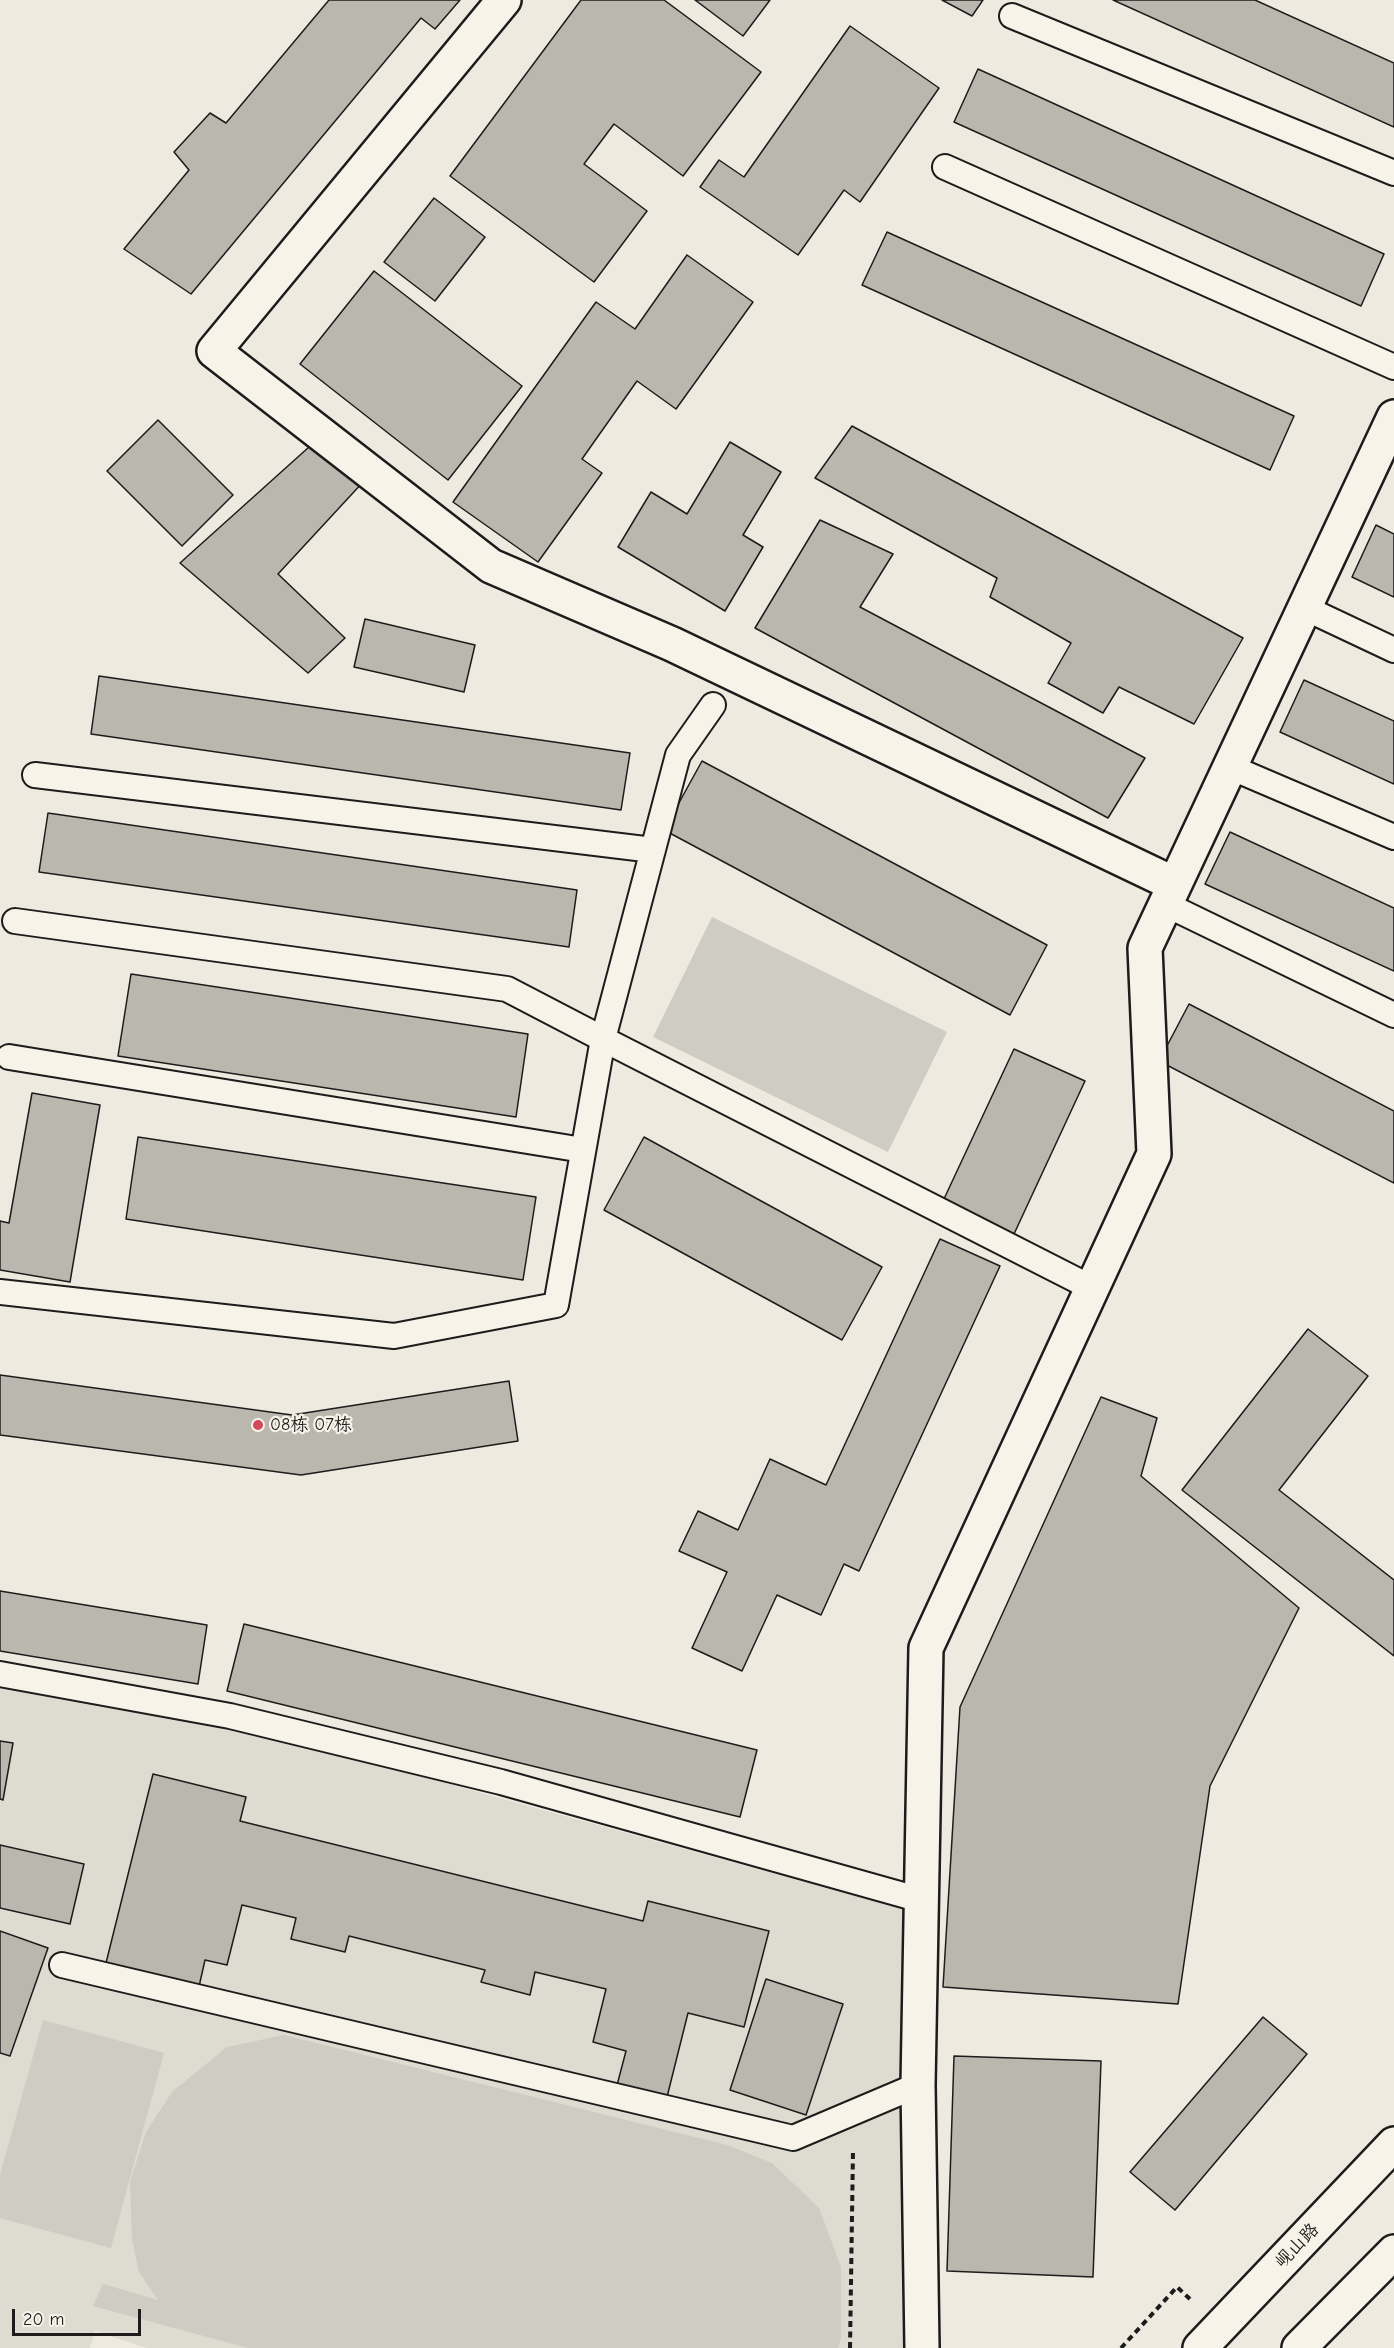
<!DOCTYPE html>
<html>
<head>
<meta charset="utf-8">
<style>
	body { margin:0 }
	#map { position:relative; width:1394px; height:2348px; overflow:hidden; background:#eeeae0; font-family:"Comic Neue",sans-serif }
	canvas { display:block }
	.scale { position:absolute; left:12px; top:2309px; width:129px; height:27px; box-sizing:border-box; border:3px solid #1c1c1c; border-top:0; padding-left:8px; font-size:18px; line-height:21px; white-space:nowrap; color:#1c1c1c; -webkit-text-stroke:4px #f7f3e8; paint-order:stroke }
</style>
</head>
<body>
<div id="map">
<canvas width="1394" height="2348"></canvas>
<div class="scale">20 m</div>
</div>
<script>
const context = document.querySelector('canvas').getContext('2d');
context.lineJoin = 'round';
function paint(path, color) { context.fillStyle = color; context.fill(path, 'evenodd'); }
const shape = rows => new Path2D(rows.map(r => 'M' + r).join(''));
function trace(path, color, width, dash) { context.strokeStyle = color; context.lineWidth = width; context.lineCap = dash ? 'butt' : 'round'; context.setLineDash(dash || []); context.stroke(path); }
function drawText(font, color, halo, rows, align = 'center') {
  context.font = font + ' "Comic Neue","LXGW WenKai TC",sans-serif'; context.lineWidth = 4.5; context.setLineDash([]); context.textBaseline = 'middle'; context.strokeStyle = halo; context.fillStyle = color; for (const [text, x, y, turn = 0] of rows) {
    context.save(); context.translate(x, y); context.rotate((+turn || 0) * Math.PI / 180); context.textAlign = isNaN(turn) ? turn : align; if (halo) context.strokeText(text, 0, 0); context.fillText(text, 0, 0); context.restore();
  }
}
paint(shape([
	[0,1685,322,1749,909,1911,910,2348,147,2348,95,2331,90,2348,0,2348]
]), '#dedbd1');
paint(shape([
	[712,917,947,1032,888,1152,653,1037],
	[43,2020,164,2053,111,2248,0,2218,0,2175],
	[284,2035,727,2145,772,2163,819,2208,841,2267,841,2339,838,2348,248,2348,93,2306,103,2284,158,2300,139,2272,132,2239,130,2182,146,2132,172,2092,227,2047]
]), '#cfccc3');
const building = shape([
	[460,0,435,29,421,18,191,294,124,249,189,170,174,152,210,113,226,123,329,0,460,0],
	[581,0,664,0,761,72,683,176,614,124,584,164,647,211,594,282,450,176,581,0],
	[695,0,770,0,743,36,695,0],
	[942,0,983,0,972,16,942,0],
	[1113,0,1255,0,1394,63,1394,127,1113,0],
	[850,26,939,88,860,202,844,190,798,255,700,187,719,160,744,177,850,26],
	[978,69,1384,254,1361,306,954,122,978,69],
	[434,198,485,237,435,301,384,262,434,198],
	[887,232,1294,416,1270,470,862,285,887,232],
	[687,255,753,302,676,409,637,381,582,459,602,473,538,562,453,502,596,302,635,329,687,255],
	[374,271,522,386,448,480,300,364,374,271],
	[158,420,233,495,182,546,107,471,158,420],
	[852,426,1243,638,1194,724,1119,687,1103,713,1048,683,1071,643,990,597,997,578,815,478,852,426],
	[319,438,364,481,278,574,345,638,308,673,180,563,319,438],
	[730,442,781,472,743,535,763,547,725,611,618,547,651,492,687,514,730,442],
	[820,520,893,554,860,607,1145,758,1108,818,755,628,820,520],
	[1376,525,1394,534,1394,597,1352,577,1376,525],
	[365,619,475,645,464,692,354,667,365,619],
	[99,676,630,753,621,810,91,734,99,676],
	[1304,680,1394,721,1394,784,1280,732,1304,680],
	[702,761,1047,945,1010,1015,664,830,702,761],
	[48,813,577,890,569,947,39,872,48,813],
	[1230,832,1394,908,1394,971,1205,884,1230,832],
	[131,974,528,1034,516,1117,118,1056,131,974],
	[1189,1004,1394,1111,1394,1183,1159,1061,1189,1004],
	[1014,1049,1085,1081,1014,1234,943,1201,1014,1049],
	[32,1093,100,1105,70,1282,0,1270,0,1221,9,1223,32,1093],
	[138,1137,536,1197,523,1280,126,1219,138,1137],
	[644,1137,882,1267,842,1340,604,1210,644,1137],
	[940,1239,1000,1266,859,1571,844,1564,821,1615,777,1595,742,1671,692,1648,727,1572,679,1551,698,1511,738,1530,770,1459,826,1485,940,1239],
	[1308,1329,1368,1376,1279,1490,1394,1580,1394,1656,1182,1490,1308,1329],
	[0,1375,292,1415,509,1381,518,1441,301,1475,0,1435,0,1375],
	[1101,1397,1157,1418,1141,1476,1299,1608,1210,1786,1178,2004,943,1987,960,1707,1101,1397],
	[0,1591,207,1625,198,1684,0,1651,0,1591],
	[244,1624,757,1750,740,1817,227,1691,244,1624],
	[0,1741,13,1743,3,1800,0,1799,0,1741],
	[153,1774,246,1797,240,1821,643,1921,648,1901,769,1931,744,2027,688,2013,666,2101,616,2089,626,2051,593,2042,606,1989,535,1972,530,1995,481,1982,485,1970,349,1936,345,1952,291,1939,296,1918,242,1905,227,1965,205,1960,198,1991,105,1967,153,1774],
	[0,1845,84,1864,70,1924,0,1908,0,1845],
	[0,1931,48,1948,10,2056,0,2053,0,1931],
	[766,1979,843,2004,806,2115,730,2090,766,1979],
	[1263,2017,1307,2054,1175,2210,1130,2172,1263,2017],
	[954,2056,1101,2061,1093,2277,947,2271,954,2056]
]);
paint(building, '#bab7af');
trace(building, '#1c1c1c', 1.5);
const lane = shape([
	[1012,16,1394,173],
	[945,167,1394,367],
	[1305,608,1394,650],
	[1230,767,1394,837],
	[35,775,653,850],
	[1165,904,1394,1015],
	[15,921,507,989,603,1039,678,755,713,705],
	[9,1057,583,1150],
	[0,1292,394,1336,556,1305,603,1039,1092,1288],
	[0,1674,230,1716,501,1782,921,1900],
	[62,1965,793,2138,918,2085]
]);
const street = shape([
	[504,0,214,351,491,566,672,644,1174,884],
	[922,2348,918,2085,926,1648,1154,1154,1145,948,1394,417]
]);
const highway = shape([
	[1200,2348,1394,2144],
	[1299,2348,1394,2252]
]);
trace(lane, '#1c1c1c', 28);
trace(street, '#1c1c1c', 38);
trace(highway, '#1c1c1c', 38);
trace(shape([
	[850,2348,853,2151],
	[1121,2348,1177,2287,1191,2300]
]), '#1c1c1c', 4, [6, 4.5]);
trace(lane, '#f7f3e8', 24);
trace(street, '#f7f3e8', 33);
trace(highway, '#f7f3e8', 33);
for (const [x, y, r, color] of [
	[258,1425,6,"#d1495b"]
]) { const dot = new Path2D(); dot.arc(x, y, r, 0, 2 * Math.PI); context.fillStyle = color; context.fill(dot); trace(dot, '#f7f3e8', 2); }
drawText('18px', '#1c1c1c', '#f7f3e8', [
	["08栋 07栋",270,1425]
], 'left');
drawText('18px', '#1c1c1c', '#f7f3e8', [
	["岘山路",1297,2246,-46]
]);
</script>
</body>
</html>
